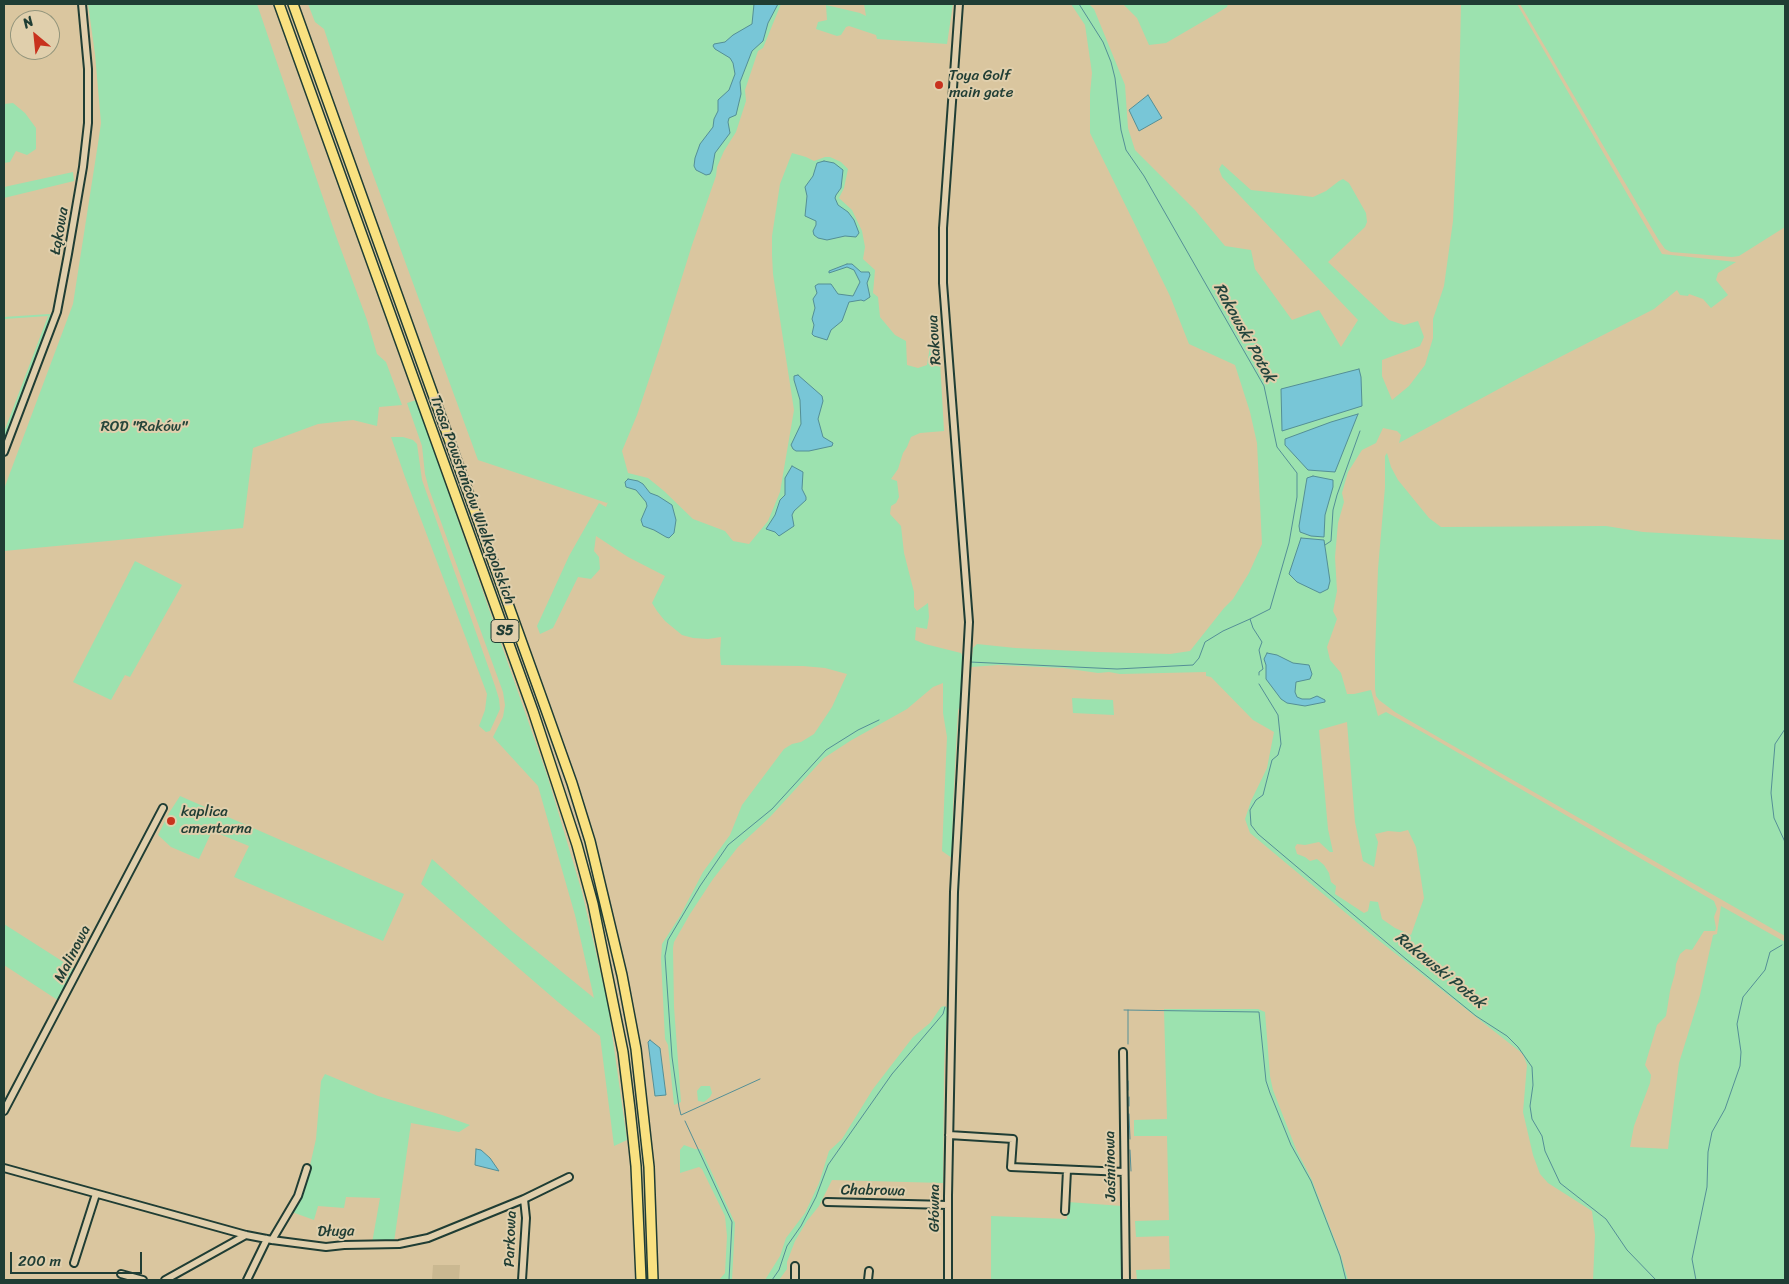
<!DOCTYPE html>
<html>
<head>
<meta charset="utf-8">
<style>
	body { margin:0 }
	#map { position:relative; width:1789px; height:1284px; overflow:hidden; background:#dac69f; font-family:Sriracha,sans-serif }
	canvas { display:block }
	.frame { position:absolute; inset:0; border:5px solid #1f3d34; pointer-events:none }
	.north { position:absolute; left:10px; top:10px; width:50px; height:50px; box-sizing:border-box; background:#e0cfac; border:1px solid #93957c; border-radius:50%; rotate:332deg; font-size:14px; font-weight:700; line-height:20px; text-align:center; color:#1f3d34 }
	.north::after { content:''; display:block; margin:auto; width:18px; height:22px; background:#c8321e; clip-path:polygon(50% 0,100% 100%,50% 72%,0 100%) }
	.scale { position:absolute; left:10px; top:1252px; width:132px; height:22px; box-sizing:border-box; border:2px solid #1f3d34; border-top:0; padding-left:6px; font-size:15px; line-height:18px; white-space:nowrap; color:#1f3d34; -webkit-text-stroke:4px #e0cfac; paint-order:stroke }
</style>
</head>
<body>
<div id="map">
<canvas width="1789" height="1284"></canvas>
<div class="frame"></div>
<div class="north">N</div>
<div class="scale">200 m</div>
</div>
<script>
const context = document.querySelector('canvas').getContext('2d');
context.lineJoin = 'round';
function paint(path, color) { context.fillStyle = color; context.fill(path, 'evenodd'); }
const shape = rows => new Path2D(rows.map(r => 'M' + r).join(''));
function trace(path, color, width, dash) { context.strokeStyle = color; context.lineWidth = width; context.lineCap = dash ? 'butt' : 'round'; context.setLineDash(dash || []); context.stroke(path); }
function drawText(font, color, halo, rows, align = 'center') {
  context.font = font + ' Sriracha,sans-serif'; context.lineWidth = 4; context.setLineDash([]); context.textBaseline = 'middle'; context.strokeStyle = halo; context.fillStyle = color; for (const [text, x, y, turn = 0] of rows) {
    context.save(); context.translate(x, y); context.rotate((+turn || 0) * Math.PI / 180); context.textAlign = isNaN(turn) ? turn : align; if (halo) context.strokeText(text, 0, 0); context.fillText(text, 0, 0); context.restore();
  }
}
paint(shape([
	[433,1265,460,1265,459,1280,432,1280]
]), '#cab891');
paint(shape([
	[88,4,257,4,336,236,367,320,377,354,386,362,402,405,379,407,377,426,353,420,318,424,253,448,243,528,4,551,4,489,73,304,99,137,101,123,95,54],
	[308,4,781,4,763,48,758,51,745,90,746,101,736,132,724,151,717,167,716,176,692,245,661,344,637,415,622,451,628,473,648,478,664,491,693,519,725,531,733,541,749,544,768,521,780,492,794,410,773,274,772,255,772,236,780,184,792,153,806,157,814,161,825,157,830,157,841,162,848,169,844,188,839,198,852,210,862,231,865,247,863,259,875,270,873,293,878,297,880,317,895,335,906,341,907,365,918,368,927,365,933,328,938,327,944,431,920,433,911,437,907,447,903,453,898,469,891,479,897,481,899,497,896,503,891,506,890,514,901,526,904,553,914,592,914,607,917,611,928,603,929,617,927,629,916,627,915,640,925,644,961,653,964,659,962,703,958,710,953,805,952,858,942,851,947,737,943,713,943,683,933,687,907,709,850,741,824,758,770,817,738,847,713,879,690,914,674,942,673,948,674,1007,681,1102,674,1105,668,1045,665,1039,661,959,662,944,680,916,703,872,730,835,742,805,784,749,792,744,801,742,814,734,832,707,847,674,825,668,803,666,721,665,720,654,721,637,708,639,693,638,682,635,665,621,657,611,652,603,665,576,628,557,596,536,594,551,599,557,600,569,591,579,578,577,553,628,540,634,537,626,569,556,599,503,606,507,608,502,607,503,478,460,367,158,324,29,315,22],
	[864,4,953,4,947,44,877,39,876,35,849,26,846,27,841,35,837,36,816,29,818,22,827,20,826,5,860,13,866,16],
	[1071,4,1089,4,1094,9,1125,85,1128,128,1135,150,1195,210,1225,246,1251,250,1255,269,1292,320,1319,310,1341,347,1358,320,1222,177,1219,169,1222,164,1251,190,1305,196,1313,197,1326,191,1339,181,1343,179,1349,183,1366,213,1367,222,1365,227,1328,262,1389,320,1404,325,1418,321,1424,337,1420,346,1382,360,1382,376,1392,400,1409,386,1425,365,1433,338,1433,319,1444,286,1453,221,1459,96,1461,4,1517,4,1662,254,1736,262,1718,273,1716,280,1728,295,1711,308,1703,299,1689,294,1688,296,1680,295,1677,290,1654,309,1519,378,1399,443,1401,435,1397,431,1383,428,1376,443,1362,450,1348,472,1342,493,1344,502,1338,523,1335,557,1337,591,1333,611,1337,619,1327,647,1330,660,1341,673,1347,694,1354,694,1371,690,1378,716,1386,712,1424,733,1714,901,1717,909,1714,917,1716,928,1715,931,1704,931,1692,950,1686,949,1680,954,1676,964,1675,973,1670,991,1666,1016,1657,1025,1645,1065,1651,1075,1650,1083,1634,1126,1630,1147,1668,1149,1679,1063,1700,995,1713,935,1717,934,1721,906,1785,942,1785,1280,1593,1280,1595,1235,1592,1211,1548,1183,1540,1174,1533,1155,1523,1112,1527,1065,1523,1054,1377,939,1250,833,1245,819,1251,801,1267,768,1274,732,1253,720,1211,677,1206,676,1206,672,1120,674,1109,672,1098,673,1063,668,998,665,971,667,973,648,977,644,1015,648,1097,652,1170,654,1190,651,1224,608,1233,599,1249,573,1262,544,1257,443,1250,412,1235,365,1189,344,1170,296,1090,133,1090,94,1092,73,1085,25],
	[1347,722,1355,822,1363,861,1374,867,1378,842,1375,834,1388,831,1400,832,1408,830,1416,847,1424,898,1411,935,1395,928,1382,919,1378,902,1370,901,1368,911,1364,913,1335,894,1336,886,1331,882,1329,873,1324,865,1317,859,1310,861,1305,857,1297,854,1295,847,1297,844,1305,845,1319,842,1330,852,1333,852,1328,829,1319,730],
	[1123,4,1228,4,1227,7,1214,15,1166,43,1149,45,1137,18],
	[1520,4,1785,4,1785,227,1739,256,1732,257,1671,252,1665,249,1658,239],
	[13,103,25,113,36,128,36,149,27,155,16,151,10,162,4,163,4,104],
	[73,172,74,181,4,198,4,187],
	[49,314,53,315,4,447,4,432,48,316,4,319,4,317],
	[416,400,548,778,582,892,608,1005,627,1140,614,1146,600,1036,558,1002,421,884,432,859,513,932,594,998,575,915,538,786,493,737,503,717,505,705,503,692,429,489,425,474,422,446,407,403],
	[391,437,403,437,413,440,417,444,422,480,495,686,499,699,500,709,490,731,486,732,479,726,485,710,487,694,405,477],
	[1387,453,1391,467,1398,480,1429,518,1441,527,1606,526,1643,532,1785,540,1785,936,1443,740,1395,712,1379,700,1376,696,1375,689,1375,656,1378,569,1385,487,1385,456],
	[135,561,182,585,130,677,125,675,111,700,73,682],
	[1072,698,1113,700,1114,715,1073,713],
	[180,796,404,894,383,941,234,877,249,846,212,831,199,859,171,847,158,835,169,813],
	[4,924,76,970,59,1001,4,965],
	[944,1006,948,1008,946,1026,944,1068,943,1183,832,1180,819,1206,807,1221,795,1241,787,1262,787,1269,779,1280,765,1280,780,1256,786,1238,805,1213,819,1183,829,1151,842,1139,873,1089,913,1037,930,1023,941,1007],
	[1164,1009,1258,1009,1265,1012,1270,1076,1273,1090,1296,1149,1312,1180,1341,1256,1348,1280,1137,1280,1136,1270,1170,1269,1169,1236,1136,1237,1135,1221,1169,1220,1167,1136,1134,1136,1134,1120,1167,1119],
	[325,1074,378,1096,442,1115,470,1125,459,1132,411,1123,394,1242,372,1243,380,1198,346,1197,344,1208,318,1206,314,1220,292,1212,306,1183,316,1139,321,1081],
	[701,1086,710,1086,712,1093,710,1097,704,1102,698,1101,697,1091],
	[684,1145,695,1149,701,1149,735,1223,732,1280,719,1280,725,1273,727,1236,725,1216,702,1169,699,1167,680,1173,680,1150],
	[1068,1202,1122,1206,1124,1280,991,1280,991,1216,1067,1219]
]), '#9ce2af');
const water = shape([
	[754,4,778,4,768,23,763,41,752,51,740,82,741,94,736,115,729,118,728,122,730,133,715,153,712,170,710,174,706,175,696,170,694,166,695,158,700,144,713,127,714,119,718,111,718,100,729,90,735,74,733,63,730,58,715,49,713,46,714,44,725,42,733,35,752,24,754,4],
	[1148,95,1162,118,1139,131,1129,110,1148,95],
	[824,161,834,163,843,170,841,188,836,195,835,198,838,205,848,212,854,220,859,233,856,237,845,236,827,240,818,238,814,235,813,231,816,225,816,221,805,216,807,196,805,187,813,176,817,163,824,161],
	[847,264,852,264,861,272,869,272,870,275,867,283,870,297,864,301,861,300,849,302,842,321,831,330,827,340,814,336,812,334,814,325,812,319,815,308,813,299,817,293,815,286,818,284,831,284,838,294,853,296,860,282,854,270,847,267,829,273,829,271,847,264],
	[1359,369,1361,377,1362,406,1282,431,1281,389,1359,369],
	[798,375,822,396,823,401,818,419,823,437,833,443,832,446,809,451,796,451,793,449,791,445,801,424,800,400,794,380,794,376,798,375],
	[1358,414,1335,472,1308,470,1285,445,1285,439,1331,422,1358,414],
	[792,466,803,472,802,489,806,497,806,500,794,511,792,515,794,526,779,536,775,532,766,529,775,515,780,500,785,495,785,478,792,466],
	[1313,476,1333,480,1333,487,1325,515,1324,537,1311,536,1300,532,1299,526,1307,478,1313,476],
	[628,479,638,481,643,484,650,493,658,496,672,505,676,520,674,533,669,538,666,537,654,530,643,526,641,520,647,506,646,502,636,490,626,487,625,482,628,479],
	[1301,538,1324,540,1330,581,1328,589,1320,593,1297,582,1289,574,1301,538],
	[1267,653,1277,655,1293,663,1309,665,1312,674,1310,679,1296,682,1295,692,1297,697,1302,699,1310,699,1317,696,1325,700,1325,702,1305,706,1287,703,1281,699,1266,679,1266,665,1264,659,1267,653],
	[650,1040,660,1048,666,1095,655,1096,648,1042,650,1040],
	[476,1149,481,1150,490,1158,499,1171,475,1165,476,1149]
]);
paint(water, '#78c6d7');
trace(water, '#548f96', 1);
trace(shape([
	[1079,4,1103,42,1111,62,1115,78,1121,130,1126,150,1144,176,1264,386,1277,447,1297,473,1297,497,1289,543,1270,609,1250,619,1253,628,1262,642,1259,650,1263,669,1259,672,1259,675],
	[1325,545,1331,541,1333,510,1337,495,1360,431],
	[1785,622,1785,627],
	[970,662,1117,669,1193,665,1199,658,1205,642,1223,631,1250,619],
	[1259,684,1278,715,1281,744,1278,755,1272,760,1263,795,1256,800,1250,810,1251,825,1258,834,1406,959,1476,1016,1507,1036,1518,1047,1532,1067,1533,1085,1530,1106,1532,1119,1542,1136,1545,1151,1560,1183,1606,1219,1627,1250,1656,1280],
	[1785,729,1775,744,1771,793,1774,818,1785,842],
	[1124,1010,1259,1012,1266,1081,1270,1093,1291,1145,1311,1181,1340,1256,1346,1280],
	[1128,1044,1128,1010],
	[1127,1066,1127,1073],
	[760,1079,681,1115,679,1107,672,1057,665,956,668,940,700,886,728,845,772,809,826,750,858,730,879,720],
	[1128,1081,1128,1090],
	[1129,1097,1129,1106],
	[1129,1114,1130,1139],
	[685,1121,732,1222,729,1280],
	[1130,1150,1131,1171],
	[772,1280,779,1270,787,1246,801,1226,816,1197,828,1165,892,1074,943,1014,945,1007],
	[1696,1280,1692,1259,1707,1187,1708,1152,1712,1132,1725,1109,1740,1066,1741,1052,1737,1024,1740,1010,1743,997,1765,970,1770,952,1782,945]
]), '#548f96', 1);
const minor = shape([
	[4,452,57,312,68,254,83,167,88,123,88,69,82,4],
	[1123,1052,1126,1280],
	[4,1111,163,808],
	[949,1135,1013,1139,1011,1167,1124,1172],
	[4,1168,246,1235,272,1240,326,1247,344,1245,399,1244,428,1238,524,1199,569,1177],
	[827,1202,948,1205],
	[1065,1211,1067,1170],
	[272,1240,298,1196,307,1168],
	[74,1263,96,1194],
	[121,1274,143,1280],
	[165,1280,246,1235],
	[247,1280,267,1239],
	[522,1280,526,1218,524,1199],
	[795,1280,795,1266],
	[868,1280,869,1271],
	[948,1280,948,1196,954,892,969,622,943,283,943,228,959,4]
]);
const highway = shape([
	[279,4,533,711,577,845,593,904,623,1052,630,1109,636,1166,641,1280],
	[293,4,545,707,572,783,590,841,622,975,636,1049,649,1167,653,1280]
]);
trace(minor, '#1f3d34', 10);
trace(highway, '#1f3d34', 12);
trace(minor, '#e0cfac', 6);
trace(highway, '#f9e181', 9);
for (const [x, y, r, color] of [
	[939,85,5,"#c8321e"],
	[171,821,5,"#c8321e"]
]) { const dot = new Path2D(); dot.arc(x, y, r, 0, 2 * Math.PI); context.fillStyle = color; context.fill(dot); trace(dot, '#e0cfac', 2); }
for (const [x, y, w] of [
	[505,631,28]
]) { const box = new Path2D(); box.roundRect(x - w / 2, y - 11.5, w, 23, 4); context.fillStyle = '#e0cfac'; context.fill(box); trace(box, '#1f3d34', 1); }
drawText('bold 14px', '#1f3d34', null, [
	["S5",505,631]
]);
drawText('15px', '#1f3d34', '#e0cfac', [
	["Toya Golf",949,76],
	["main gate",949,93],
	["kaplica",181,812],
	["cmentarna",181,829]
], 'left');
drawText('15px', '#1f3d34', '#e0cfac', [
	["Łąkowa",60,231,-80],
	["Rakowa",935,340,-94],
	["Trasa Powstańców Wielkopolskich",472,500,70],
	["Malinowa",73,954,-63],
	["Jaśminowa",1111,1166,-91],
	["Chabrowa",873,1191,1],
	["Główna",935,1208,-90],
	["Długa",336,1232,-1],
	["Parkowa",511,1239,-88]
]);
drawText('15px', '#25453a', '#e0cfac', [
	["ROD \"Raków\"",144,427]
]);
drawText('italic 16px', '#23443c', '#e0cfac', [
	["Rakowski Potok",1244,333,61],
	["Rakowski Potok",1440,971,39]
]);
</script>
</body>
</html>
